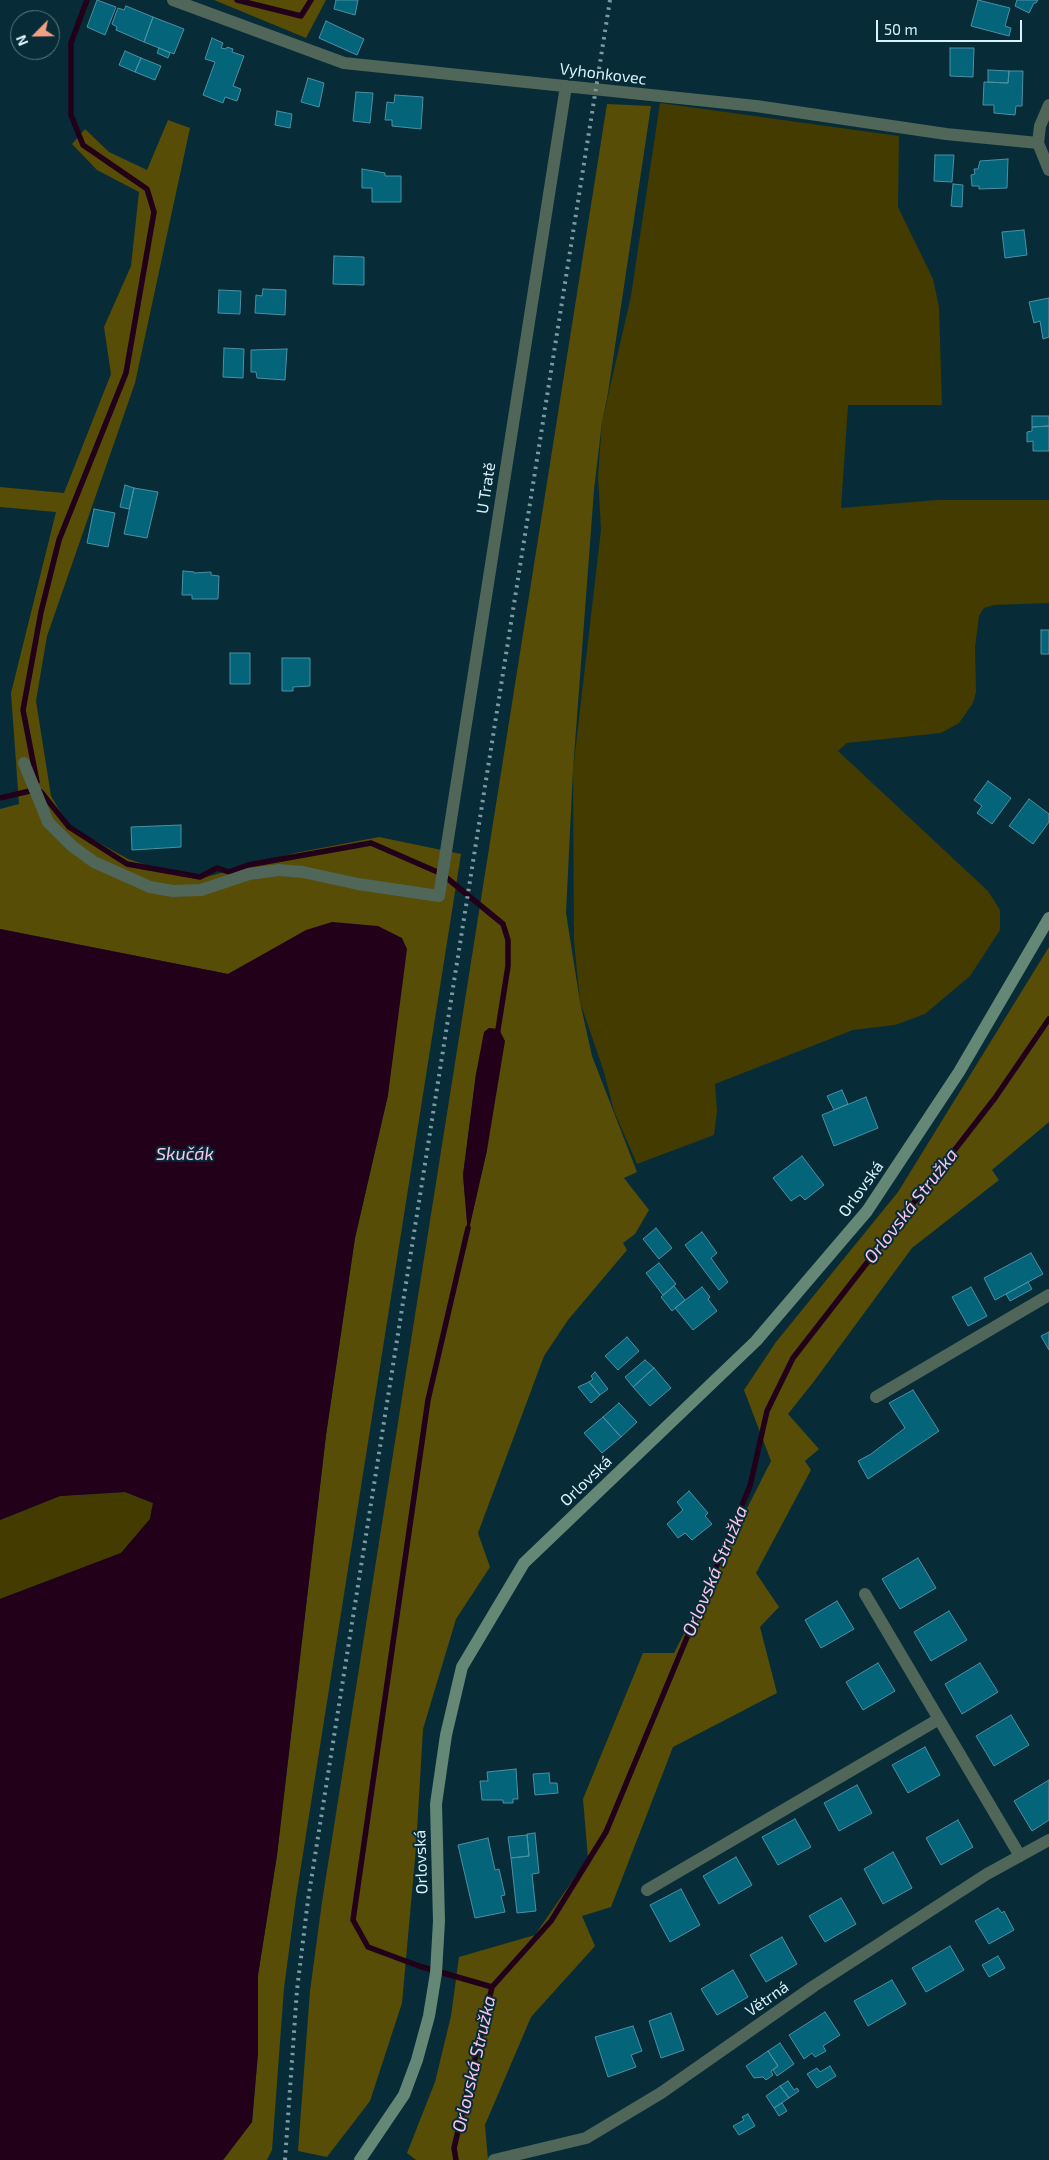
<!DOCTYPE html>
<html>
<head>
<meta charset="utf-8">
<style>
	body { margin:0 }
	#map { position:relative; width:1049px; height:2160px; overflow:hidden; background:#072c37; font-family:"Exo 2",sans-serif }
	canvas { display:block }
	.north { position:absolute; left:10px; top:10px; width:50px; height:50px; box-sizing:border-box; background:#072c37; border:1px solid #5b7c86; border-radius:50%; rotate:247deg; font-size:14px; font-weight:700; line-height:20px; text-align:center; color:#d9f3fc }
	.north::after { content:''; display:block; margin:auto; width:18px; height:22px; background:#f3a082; clip-path:polygon(50% 0,100% 100%,50% 72%,0 100%) }
	.scale { position:absolute; left:876px; top:20px; width:146px; height:22px; box-sizing:border-box; border:2px solid #d9f3fc; border-top:0; padding-left:6px; font-size:15px; line-height:18px; white-space:nowrap; color:#d9f3fc; -webkit-text-stroke:4px #072c37; paint-order:stroke }
</style>
</head>
<body>
<div id="map">
<canvas width="1049" height="2160"></canvas>
<div class="north">N</div>
<div class="scale">50 m</div>
</div>
<script>
const context = document.querySelector('canvas').getContext('2d');
context.lineJoin = 'round';
function paint(path, color) { context.fillStyle = color; context.fill(path, 'evenodd'); }
const shape = rows => new Path2D(rows.map(r => 'M' + r).join(''));
function trace(path, color, width, dash) { context.strokeStyle = color; context.lineWidth = width; context.lineCap = dash ? 'butt' : 'round'; context.setLineDash(dash || []); context.stroke(path); }
function drawText(font, color, halo, rows, align = 'center') {
  context.font = font + ' "Exo 2",sans-serif'; context.lineWidth = 4; context.setLineDash([]); context.textBaseline = 'middle'; context.strokeStyle = halo; context.fillStyle = color; for (const [text, x, y, turn = 0] of rows) {
    context.save(); context.translate(x, y); context.rotate((+turn || 0) * Math.PI / 180); context.textAlign = isNaN(turn) ? turn : align; if (halo) context.strokeText(text, 0, 0); context.fillText(text, 0, 0); context.restore();
  }
}
paint(shape([
	[660,103,899,136,898,207,933,279,939,307,942,405,848,405,841,508,937,500,1049,500,1049,603,994,605,984,608,979,616,975,647,976,692,973,703,959,723,941,733,847,743,838,751,988,891,1000,910,1000,930,970,976,925,1014,895,1025,853,1030,715,1084,717,1111,714,1135,637,1164,614,1111,604,1072,580,1002,574,941,573,770,601,530,598,476,602,422,631,296],
	[125,1492,153,1503,150,1519,121,1553,0,1599,0,1520,60,1496]
]), '#433b00');
paint(shape([
	[214,0,326,0,306,38],
	[607,104,651,106,608,393,602,422,594,490,573,770,566,913,580,1002,592,1056,637,1172,624,1178,649,1210,635,1234,623,1243,627,1250,568,1320,544,1356,478,1533,490,1567,456,1619,423,1729,416,1848,402,2003,370,2101,327,2157,298,2151,310,1991,322,1902],
	[476,1074,487,1150,468,1232,463,1175],
	[168,120,190,128,135,383,47,636,36,701,51,796,69,826,128,859,162,870,202,878,295,853,379,837,461,854,296,1898,284,1988,272,2150,267,2160,223,2160,252,2122,258,2053,258,1975,277,1855,326,1435,355,1238,388,1095,250,962,228,974,0,929,0,809,19,804,11,693,56,512,0,507,0,487,64,493,111,374,104,327,131,266,139,192,97,170,72,144,85,129,109,152,147,170],
	[1049,947,1049,1122,992,1170,999,1180,912,1248,815,1380,788,1414,819,1449,805,1461,811,1470,756,1573,779,1607,760,1627,777,1693,673,1747,611,1907,582,1916,595,1946,531,2017,485,2125,488,2160,416,2160,407,2153,435,2082,451,2016,459,1957,535,1935,588,1858,583,1799,643,1653,674,1653,771,1461,744,1390,776,1342,898,1192]
]), '#574d06');
paint(shape([
	[332,922,378,926,402,938,407,949,388,1095,355,1238,326,1435,277,1855,258,1975,258,2053,252,2122,223,2160,0,2160,0,1599,121,1553,150,1519,153,1503,125,1492,60,1496,0,1520,0,929,228,974,306,930],
	[489,1028,499,1029,505,1041,487,1150,468,1234,463,1175,476,1074,484,1032]
]), '#230019');
trace(shape([
	[237,0,301,16,311,0],
	[37,782,23,710,41,612,59,540,126,373,154,212,147,189,83,145,71,115,71,43,87,0],
	[41,792,69,827,127,864,200,877,217,868,229,872,248,865,371,843,442,874,503,924,508,940,508,966,497,1036],
	[0,798,34,790],
	[468,1228,428,1400,353,1920,368,1947,419,1966,492,1987],
	[456,2160,454,2148,492,1987,551,1921,606,1832,750,1486,767,1411,793,1358,995,1098,1049,1019]
]), '#230019', 5.5);
const building = shape([
	[97,0,116,7,105,35,87,27,97,0],
	[336,0,358,0,355,15,334,9,336,0],
	[978,0,1010,8,1005,26,1011,28,1009,36,971,26,978,0],
	[1017,0,1038,0,1036,3,1034,3,1029,13,1015,6,1017,0],
	[126,6,153,17,144,42,116,30,117,27,112,24,118,8,124,10,126,6],
	[153,17,184,29,174,54,144,42,153,17],
	[326,21,364,39,357,55,319,38,326,21],
	[212,38,223,43,221,48,226,49,227,47,233,49,232,52,244,56,233,86,241,89,237,101,225,97,223,103,203,95,215,62,205,59,212,38],
	[159,48,170,53,168,58,157,53,159,48],
	[950,48,974,48,973,77,950,76,950,48],
	[125,51,141,58,135,72,119,65,125,51],
	[141,58,161,66,155,80,135,72,141,58],
	[988,70,1009,71,1008,83,988,82,988,70],
	[1009,71,1023,71,1022,106,1016,106,1015,115,994,113,994,105,983,105,984,82,1008,83,1009,71],
	[308,78,324,83,319,107,301,102,308,78],
	[356,92,373,93,370,123,353,121,356,92],
	[395,95,423,97,421,129,392,126,392,120,385,120,387,102,394,103,395,95],
	[277,111,292,114,290,128,275,125,277,111],
	[935,155,954,155,952,182,934,181,935,155],
	[1008,159,1007,188,979,189,979,186,972,186,971,175,975,174,974,169,978,169,980,161,1008,159],
	[362,169,385,173,385,176,401,176,401,202,372,202,372,188,362,188,362,169],
	[953,184,963,185,962,207,951,206,953,184],
	[1024,230,1027,255,1005,258,1002,232,1024,230],
	[334,256,364,257,364,285,333,284,334,256],
	[263,289,286,290,285,315,255,313,256,295,262,296,263,289],
	[219,290,241,291,240,314,218,313,219,290],
	[1049,298,1049,337,1043,339,1040,321,1034,323,1029,302,1049,298],
	[224,348,244,349,243,378,223,377,224,348],
	[287,349,285,380,257,378,256,372,251,372,251,350,287,349],
	[1032,416,1049,416,1049,426,1032,427,1032,416],
	[1049,426,1049,451,1033,451,1033,441,1027,442,1027,432,1032,431,1032,427,1049,426],
	[125,485,134,488,129,509,120,507,125,485],
	[134,488,158,492,147,538,124,534,134,488],
	[94,509,115,513,108,547,87,543,94,509],
	[183,571,194,572,194,573,211,572,211,575,219,576,218,599,192,599,192,595,182,595,183,571],
	[1041,630,1049,630,1049,654,1041,654,1041,630],
	[230,653,250,653,250,684,230,684,230,653],
	[282,658,310,658,310,686,293,687,293,691,282,691,282,658],
	[988,781,1011,798,992,824,977,813,982,806,974,800,988,781],
	[1029,799,1049,814,1049,822,1033,844,1009,826,1029,799],
	[181,825,181,847,132,850,131,827,181,825],
	[842,1090,848,1104,834,1110,827,1096,842,1090],
	[866,1097,878,1128,834,1146,822,1115,866,1097],
	[802,1156,824,1185,805,1200,800,1195,791,1201,773,1178,802,1156],
	[656,1228,672,1248,659,1259,643,1239,656,1228],
	[702,1232,717,1253,711,1258,728,1282,719,1290,685,1245,702,1232],
	[1031,1253,1043,1274,995,1300,984,1278,1031,1253],
	[659,1263,676,1284,663,1295,646,1273,659,1263],
	[1028,1282,1032,1289,1010,1301,1006,1294,1028,1282],
	[674,1286,685,1300,672,1311,661,1297,674,1286],
	[702,1287,710,1297,708,1299,717,1311,693,1330,675,1308,702,1287],
	[971,1287,987,1316,968,1326,952,1297,971,1287],
	[1049,1332,1049,1350,1041,1336,1049,1332],
	[627,1337,639,1351,618,1370,605,1356,627,1337],
	[645,1360,654,1368,633,1387,625,1377,645,1360],
	[654,1368,671,1388,650,1406,633,1387,654,1368],
	[595,1372,608,1389,600,1395,589,1382,593,1379,591,1376,595,1372],
	[589,1382,600,1395,591,1403,578,1387,589,1382],
	[913,1390,939,1431,868,1479,858,1461,871,1454,905,1428,889,1403,913,1390],
	[619,1403,637,1422,621,1437,603,1417,619,1403],
	[603,1417,621,1437,602,1453,584,1433,603,1417],
	[689,1491,708,1513,705,1516,712,1524,692,1540,685,1533,678,1538,667,1524,683,1510,677,1502,689,1491],
	[918,1558,936,1588,900,1609,882,1579,918,1558],
	[837,1601,854,1629,821,1648,805,1620,837,1601],
	[949,1611,967,1640,931,1661,914,1632,949,1611],
	[878,1663,895,1691,863,1710,846,1682,878,1663],
	[980,1663,998,1692,962,1714,945,1684,980,1663],
	[1011,1715,1029,1745,994,1766,976,1736,1011,1715],
	[925,1747,940,1775,908,1793,892,1765,925,1747],
	[516,1769,518,1799,513,1799,513,1803,503,1803,503,1800,482,1800,480,1781,488,1781,487,1772,516,1769],
	[549,1773,550,1783,557,1783,558,1793,535,1795,533,1774,549,1773],
	[1049,1780,1049,1820,1032,1831,1014,1801,1049,1780],
	[857,1785,872,1813,839,1831,824,1803,857,1785],
	[795,1819,811,1847,778,1865,762,1837,795,1819],
	[958,1820,973,1847,941,1865,926,1838,958,1820],
	[535,1833,539,1873,532,1874,536,1911,517,1913,511,1858,529,1856,527,1834,535,1833],
	[527,1835,529,1856,511,1858,508,1837,527,1835],
	[488,1838,495,1870,499,1869,505,1895,501,1896,505,1912,475,1918,458,1845,488,1838],
	[893,1852,912,1888,883,1904,864,1869,893,1852],
	[736,1857,752,1885,719,1904,703,1876,736,1857],
	[681,1889,700,1925,670,1942,650,1905,681,1889],
	[841,1898,856,1924,825,1942,809,1916,841,1898],
	[998,1908,1002,1913,1004,1911,1014,1930,989,1944,975,1921,998,1908],
	[782,1937,797,1964,766,1982,750,1955,782,1937],
	[950,1946,964,1970,926,1992,912,1968,950,1946],
	[998,1956,1005,1968,989,1977,982,1965,998,1956],
	[733,1970,748,1997,717,2015,701,1989,733,1970],
	[892,1980,906,2004,868,2026,854,2001,892,1980],
	[825,2012,840,2035,823,2046,826,2051,815,2057,812,2053,804,2059,789,2035,825,2012],
	[671,2013,684,2050,661,2058,649,2021,671,2013],
	[633,2026,642,2051,631,2055,636,2067,608,2077,595,2037,633,2026],
	[780,2043,794,2064,777,2076,773,2070,778,2066,768,2051,780,2043],
	[768,2051,778,2066,771,2071,773,2075,766,2080,763,2077,754,2078,746,2066,768,2051],
	[830,2066,836,2076,817,2088,807,2074,817,2068,820,2072,830,2066],
	[788,2081,794,2090,797,2088,799,2091,789,2098,780,2086,788,2081],
	[780,2086,789,2098,774,2108,766,2096,780,2086],
	[782,2103,787,2111,779,2116,774,2108,782,2103],
	[748,2114,755,2126,739,2135,733,2126,744,2120,742,2117,748,2114]
]);
paint(building, '#04647a');
trace(building, '#4d8fa3', 1);
trace(shape([
	[173,0,344,63,756,106,946,134,1038,143],
	[1049,105,1040,126,1038,143,1049,170],
	[24,763,48,822,72,846,94,862,150,887,173,891,201,890,249,874,279,870,303,872,358,884,439,896,566,86],
	[876,1397,1049,1295],
	[865,1594,1020,1856],
	[647,1890,939,1719],
	[494,2160,586,2138,661,2093,814,1986,987,1874,1049,1840]
]), '#4f6659', 12);
trace(shape([
	[360,2160,404,2095,417,2060,429,2016,436,1973,439,1921,436,1804,446,1735,462,1667,524,1563,756,1341,867,1211,959,1072,1049,918]
]), '#648875', 12);
trace(shape([
	[285,2160,297,1990,308,1900,610,0]
]), '#7b9aa3', 4, [2.5, 5]);
drawText('16px', '#d9f3fc', '#072c37', [
	["Vyhonkovec",603,74,7],
	["U Tratě",486,488,-81],
	["Orlovská",861,1189,-54],
	["Orlovská",586,1481,-44],
	["Orlovská",421,1862,-92],
	["Větrná",767,1999,-35]
]);
drawText('italic 18px', '#fec4e9', '#072c37', [
	["Skučák",185,1154],
	["Orlovská Stružka",911,1206,-52],
	["Orlovská Stružka",715,1571,-67],
	["Orlovská Stružka",474,2064,-77]
]);
</script>
</body>
</html>
